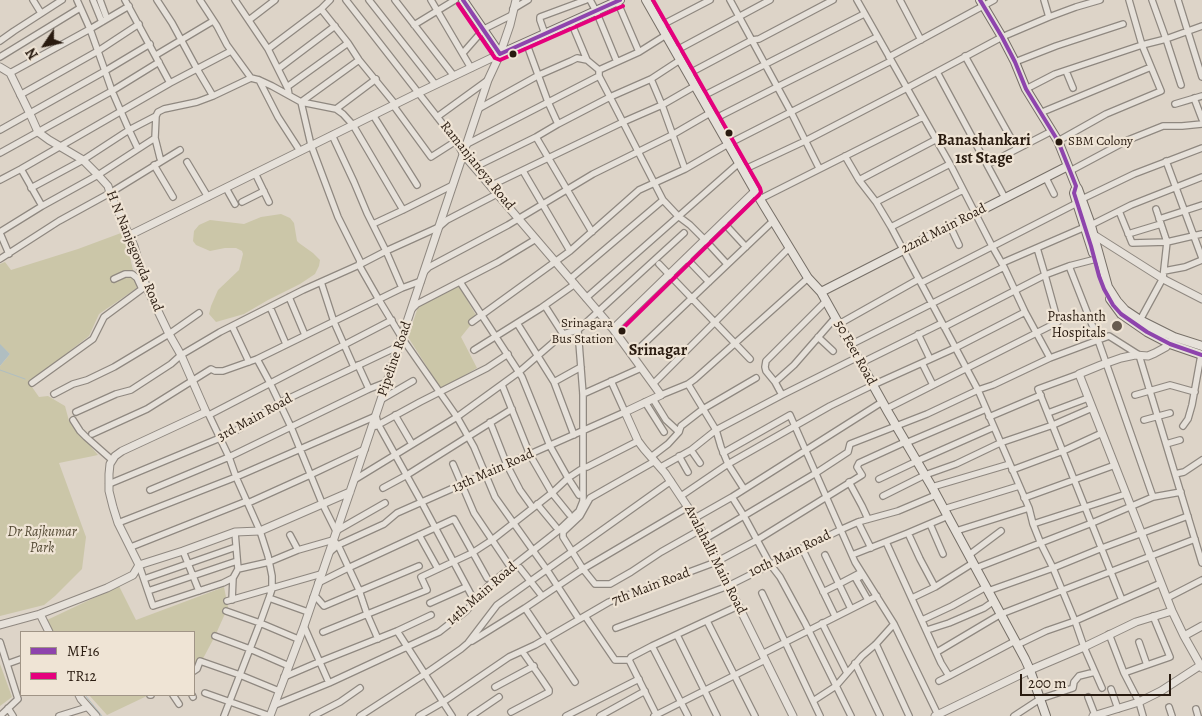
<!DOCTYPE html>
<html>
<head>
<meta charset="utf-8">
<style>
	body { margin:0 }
	#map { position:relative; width:1202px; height:716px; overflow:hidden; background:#ddd4c8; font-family:Alegreya,serif }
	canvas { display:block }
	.legend { position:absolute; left:20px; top:631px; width:175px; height:65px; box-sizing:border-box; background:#efe4d5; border:1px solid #a09486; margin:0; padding:6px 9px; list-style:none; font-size:15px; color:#291b10 }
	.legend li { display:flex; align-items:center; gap:10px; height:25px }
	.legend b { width:25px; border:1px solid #a09486 }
	.north { position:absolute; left:20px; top:20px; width:50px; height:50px; -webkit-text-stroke:4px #efe4d5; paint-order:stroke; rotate:236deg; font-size:14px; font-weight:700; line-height:20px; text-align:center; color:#291b10 }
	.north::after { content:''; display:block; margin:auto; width:18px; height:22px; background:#291b10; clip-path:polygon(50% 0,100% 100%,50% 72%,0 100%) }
	.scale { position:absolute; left:1020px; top:674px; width:151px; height:22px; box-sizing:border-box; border:2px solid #291b10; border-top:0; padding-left:6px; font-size:15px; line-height:18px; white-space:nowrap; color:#291b10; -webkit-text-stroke:4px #efe4d5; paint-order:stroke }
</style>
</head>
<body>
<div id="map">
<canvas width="1202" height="716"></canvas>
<ul class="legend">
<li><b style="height:6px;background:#8e44ad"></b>MF16</li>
<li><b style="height:6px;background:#e5007d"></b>TR12</li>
</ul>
<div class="north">N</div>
<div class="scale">200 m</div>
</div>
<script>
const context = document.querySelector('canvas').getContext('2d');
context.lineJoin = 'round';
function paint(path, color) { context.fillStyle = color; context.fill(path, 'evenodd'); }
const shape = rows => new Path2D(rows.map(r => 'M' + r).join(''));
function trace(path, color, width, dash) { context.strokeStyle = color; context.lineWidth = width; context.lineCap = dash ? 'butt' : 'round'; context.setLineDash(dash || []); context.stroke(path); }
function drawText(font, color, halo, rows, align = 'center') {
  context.font = font + ' Alegreya,serif'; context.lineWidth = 4.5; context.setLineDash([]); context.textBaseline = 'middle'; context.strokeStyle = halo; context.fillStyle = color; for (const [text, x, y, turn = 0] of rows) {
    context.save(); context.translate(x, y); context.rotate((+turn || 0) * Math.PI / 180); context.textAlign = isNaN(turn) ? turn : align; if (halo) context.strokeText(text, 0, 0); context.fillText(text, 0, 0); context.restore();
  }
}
paint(shape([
	[281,214,290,218,294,223,297,241,299,243,313,253,320,260,319,266,315,274,300,284,268,300,244,314,216,322,209,314,211,306,218,290,239,270,243,254,242,251,236,248,225,248,210,251,196,245,193,241,194,231,199,225,210,220,244,224,261,217],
	[121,233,128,248,137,288,99,314,89,336,40,374,32,387,39,397,48,396,65,406,69,421,98,455,59,463,86,537,82,569,55,596,44,605,0,616,0,366,10,354,0,345,0,264,5,262,11,270,78,249],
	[459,286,477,317,461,337,477,368,441,389,408,337,418,307],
	[119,586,136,620,224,587,228,607,215,636,198,668,194,670,194,632,53,632,47,620],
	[0,664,12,697,0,706],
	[89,695,149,695,107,715]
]), '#cbc6a8');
paint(shape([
	[0,344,10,354,0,366]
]), '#b0bec1');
trace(shape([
	[0,370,25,379],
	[85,695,102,716]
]), '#b0bec1', 1);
const minor = shape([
	[33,0,41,13],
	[93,0,102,22],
	[100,0,107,19],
	[125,0,170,83],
	[157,0,172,23,197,69,213,96],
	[200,0,217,26,227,45,251,78],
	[235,0,268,49,288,89,289,95],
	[346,0,456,141,463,154],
	[369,0,435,84],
	[395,0,454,76],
	[431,0,471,68],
	[590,0,596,11,617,62],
	[730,0,791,112,819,168],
	[857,0,950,164,992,246,1004,267,1025,312,1050,358],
	[900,0,921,40],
	[1044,0,1049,17],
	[1152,0,1166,39,1181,85],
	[1178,0,1202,77],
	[617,1,639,52],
	[321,9,348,43,359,60,395,104],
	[513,9,528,0],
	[249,20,275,0],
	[571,22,587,60,599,70,599,76,610,97,663,200,678,216,690,225,705,240,727,264],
	[414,25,455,0],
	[660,26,710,0],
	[545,34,540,20,540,17,586,0],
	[0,41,14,31,62,0],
	[526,42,548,102,558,124],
	[268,49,321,9,330,0],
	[675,51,770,0],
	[463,53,484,29,512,15],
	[156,55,213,21],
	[965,56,1017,149],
	[0,57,80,8],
	[889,57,994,0],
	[359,60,301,102,311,145,338,217,360,261,359,265,379,300,402,338,457,417,474,447,495,497,547,570,579,619],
	[1015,62,1056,46,1123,24],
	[278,69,335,26],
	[599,70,639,52,666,35],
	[1066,71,1073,88],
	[937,72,1005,198],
	[10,73,90,29,129,6],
	[688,74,752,40,759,39,833,0],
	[651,79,662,105,685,169],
	[259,80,278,117,300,151],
	[287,87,348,43],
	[1026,89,1055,74,1142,45,1166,39,1202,26],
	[20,95,98,51,139,24],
	[701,97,864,14],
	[1194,98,1202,119],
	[1175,104,1202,96],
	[393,105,431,157,456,141],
	[336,109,376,79],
	[478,109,539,75,571,61,577,58,587,60],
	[1040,113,1151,67],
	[373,115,417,185],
	[437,117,488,80],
	[714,120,722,115,777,87,877,37],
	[0,130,105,71,150,44],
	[332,135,354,182,367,213,386,251,402,288],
	[536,137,592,232],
	[1058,141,1106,114,1161,91,1142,45,1129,0],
	[467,144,599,76],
	[138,149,129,130,156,116],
	[0,153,112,91,159,62],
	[845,156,859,180,876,202,891,227,978,390,1029,508,1033,524,1041,544,1053,568,1075,621,1084,647,1102,688],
	[162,161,180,150],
	[1166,161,1202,258],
	[187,162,208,197],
	[988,164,1052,131],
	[154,165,173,197],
	[475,167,536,137,558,124,610,97,651,79,680,60],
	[21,169,42,206],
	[743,170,805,141,907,88,1002,37,1049,17,1076,7,1100,0],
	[523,171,570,251],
	[1070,171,1128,140,1163,126,1182,126,1202,124],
	[255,173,269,202],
	[1046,178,1054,194],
	[0,180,21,169,170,83,231,51],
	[859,180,935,140],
	[490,186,623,122,662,105,695,86],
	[31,188,83,160,129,130,112,91,105,71,90,29,77,0],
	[226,188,235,204],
	[760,199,923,117],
	[1082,199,1134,174,1202,148],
	[242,202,264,191],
	[876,202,950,164],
	[1119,211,1132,243,1167,242,1202,234],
	[1159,219,1202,205],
	[723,222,746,247],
	[373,224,403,210,453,185],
	[1091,225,1131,205,1202,177],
	[950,226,959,245],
	[891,227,963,190],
	[0,232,42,206,98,175,155,138],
	[0,233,9,254],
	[1128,234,1161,224],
	[686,258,709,282],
	[0,259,59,221,110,193,162,161,160,158,155,138,156,116,158,112,164,109,197,102,213,96,251,78,259,80,272,86,301,102,336,109,343,114,353,125,403,210],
	[1002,263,1085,227],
	[659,264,750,359],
	[1069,266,1098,340,1153,497],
	[1164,271,1185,267,1202,260],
	[424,272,429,267,508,225,593,174,672,135,710,113],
	[114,279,125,274,132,274,137,278,142,289],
	[570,279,663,200],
	[321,282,334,322,354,367],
	[460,282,522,377,550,446,568,478,579,495],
	[921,283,1077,203],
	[289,297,305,335],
	[586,298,739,163],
	[545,306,563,334],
	[270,307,286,344],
	[412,309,417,304,498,262,536,239],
	[472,322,570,251,639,190,685,169,728,144,891,61],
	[1139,322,1163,278,1167,242,1156,209],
	[517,323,554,382,574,435],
	[839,324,919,279],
	[232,326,249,362],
	[944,327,1045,275,1069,266,1100,258],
	[918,334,930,359],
	[818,337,833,351],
	[850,345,1004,267],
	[474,350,541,308,575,284],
	[632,355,773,221],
	[257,359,270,383,291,427,322,503,336,531,385,503],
	[861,363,942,323],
	[922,363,933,385],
	[358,365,369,389],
	[1079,374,1038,389,1122,600],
	[554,382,581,367],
	[775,382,794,365,835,318],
	[32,383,93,339,104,317,146,286],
	[653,384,789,248],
	[688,384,716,430,721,447,728,464,744,489],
	[502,385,530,455,552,493,569,514],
	[54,394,73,384,87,380,114,367,169,334,199,313],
	[583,394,641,368],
	[661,395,688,384,695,379,808,278],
	[782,395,775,382,766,371,765,367,766,361,826,301],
	[1135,395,1170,385,1195,392],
	[382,399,413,381],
	[653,399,666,420,679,432],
	[645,402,664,432],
	[886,409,1058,322,1045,275,1037,248],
	[76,412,116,394,131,390,171,364,181,355,220,332,303,290,359,265,386,251,439,227,447,220,497,194],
	[206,412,209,415,229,457,236,477,260,531,268,556,272,576,272,589,269,598,260,623,224,716],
	[1048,413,1088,398],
	[209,415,392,320],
	[395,415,412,444],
	[989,417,1041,395],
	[73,420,80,431,86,437,112,460],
	[1144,420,1170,413],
	[490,422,507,465,520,490,533,508],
	[376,426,420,402,487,368,508,354],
	[1183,426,1188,419,1192,405,1201,355],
	[92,434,147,409,211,369,215,371,223,371,257,359,402,288,421,281],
	[906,443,986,409],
	[1166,444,1180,440],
	[691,450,700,463],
	[723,453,790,415,855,562,894,624,938,715],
	[679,456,688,472],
	[651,457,668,444,679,432,681,426,703,409,756,378],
	[655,461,590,498,580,516,563,532,563,537,583,569,595,584,610,584,631,572,661,552,700,530],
	[453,464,474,513,511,568],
	[587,467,638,441],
	[661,467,691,450,716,430,782,395,858,357],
	[1012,470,1063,451,1102,433],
	[1175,474,1184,472,1202,460],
	[879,479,917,461,994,427],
	[354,480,457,417,519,372,563,334,578,330],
	[849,482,862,506,868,519],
	[109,484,220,438,239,429,279,403,399,346],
	[932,487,1010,464],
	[383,488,407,475,512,409],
	[150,490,229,457,369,389,387,382],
	[681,496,728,464,830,406,873,385,955,348,1025,312],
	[883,496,925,475,956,464,1000,443,1053,425,1092,408],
	[732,497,744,516,770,564,780,577,805,623,851,716],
	[1024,498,1115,465],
	[248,503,310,475,365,449],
	[537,504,556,527],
	[944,509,1019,486],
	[695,518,732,497,882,402],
	[858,522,871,548],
	[118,523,236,477,376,416,378,424,422,503,475,602],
	[930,524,943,554],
	[1033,524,1126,494],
	[956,531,1029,508],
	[908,533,920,559,935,587],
	[290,535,298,550],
	[419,535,438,569],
	[705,539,816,473,848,452,850,444,927,414,978,390,993,385,1050,358,1109,336,1139,355,1202,563],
	[886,542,941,663,949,676],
	[802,548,835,616],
	[132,550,131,547,247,501],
	[183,551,199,591],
	[330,552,338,545,384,524,397,513,625,412,611,381],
	[825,555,851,609],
	[852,555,908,533,948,516],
	[969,555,1001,531],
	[139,565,153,606,223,583,233,578,238,569,235,532],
	[520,568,542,596],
	[976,568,1092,523,1153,497,1181,492],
	[238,569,269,562,298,550,333,540,338,545,359,590,367,614,378,639],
	[863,575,856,579,868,600],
	[144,579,236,547],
	[318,583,348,568,454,519,487,578],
	[839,584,860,573],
	[148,591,237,561],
	[988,591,1053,568,1102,548,1188,516],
	[823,592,839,584],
	[762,593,820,716],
	[269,598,308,612],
	[313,598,317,598,324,606,419,566],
	[912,598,935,587,973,563],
	[1167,598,1202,580],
	[232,600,233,578],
	[227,601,321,574],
	[430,603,466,587],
	[525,608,575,682],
	[226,611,260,623,298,639],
	[585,616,615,660,629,660],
	[922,620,952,606,986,587],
	[707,621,755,716],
	[822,623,847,673],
	[304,626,329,683],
	[616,628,728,586,840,530,858,522,898,511,936,495],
	[927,630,949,623,984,608,994,601],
	[397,631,452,716],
	[323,632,427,590,421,577,472,553,492,540,552,493,568,478,580,470],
	[1109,634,1124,673,1139,702,1143,716],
	[677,635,717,716],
	[215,636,250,649,289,666],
	[472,641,525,608,583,569,688,507],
	[0,642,18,699,0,716],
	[1139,642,1147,665],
	[876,644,909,716],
	[1017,645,1046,631,1075,621,1161,583],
	[652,646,688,716],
	[937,652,1001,614,1195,539],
	[762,654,877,596],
	[855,663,880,716],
	[7,664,21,659],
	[194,671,197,669,200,661,240,675,279,691],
	[1124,673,1170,657,1153,616],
	[284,677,319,662,397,631,431,615],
	[939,681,949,676,1015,641],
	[495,687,534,666],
	[1111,689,1118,709],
	[205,693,270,716],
	[150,695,151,695],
	[173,695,179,704],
	[192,695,193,697],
	[1088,697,1095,715],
	[813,701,836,686,862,656,876,644,894,624],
	[275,705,329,683,439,632,466,611,490,584,559,530,579,511,583,501,583,394,578,330,684,233],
	[1169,707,1172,716],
	[8,708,13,716],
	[1196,709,1198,716],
	[511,712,549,692,549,690,541,678,522,651],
	[59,716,88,707],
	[313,716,340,702,360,688],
	[360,716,425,674,461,649,468,643,497,605,671,481],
	[419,716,443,702,509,657,535,645,609,602,716,562,757,540,862,475,857,467,859,463,905,442],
	[471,716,499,697],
	[566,716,639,679],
	[600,716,645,691],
	[654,716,765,660],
	[657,716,629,660,631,657,652,646,738,606],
	[1014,716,1040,699,1073,688,1074,682,1079,676,1095,672]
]);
const tertiary = shape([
	[0,67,10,73,30,114,38,132,49,140,83,160,98,175,108,186,110,193,134,246,146,286,169,334,181,355,206,412,122,451,115,456,110,464,109,474,109,491,113,507,118,523,139,565,133,575,107,588,40,614,0,625],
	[463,154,613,329,661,395,625,412,638,441,644,449,665,473,695,518,793,716],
	[130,235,418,93,500,54],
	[1094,235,1165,280,1202,299],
	[613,329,755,191],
	[1173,339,1166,347,1155,353,1148,356,1135,355,1121,358,1101,365,1079,374,1172,611,1184,636,1202,668],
	[139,565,183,551,235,532,260,531,350,492],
	[40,614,49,632],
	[1184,636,1202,626],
	[79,695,81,699,96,716],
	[270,716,304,626,354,480,488,80,500,54,510,25,516,0],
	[935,716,1030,670,1084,647,1136,622,1172,611],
	[1093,716,1139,702,1161,691,1201,665]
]);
const secondary = shape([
	[463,0,500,54,620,0],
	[646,0,755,191,808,278,821,292,888,412,932,487,1025,659,1030,670,1046,716],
	[980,0,1002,37,1015,62,1026,89,1058,141,1076,186,1078,189,1090,222,1108,287,1117,301,1125,310,1140,320,1174,337,1202,346],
	[1075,190,1074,193,1077,203,1093,253],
	[821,292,1068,166],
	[1110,299,1121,314,1147,332,1170,344,1202,355]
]);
trace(minor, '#8f8880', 8);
trace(tertiary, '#8f8880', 9);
trace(secondary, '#766f67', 10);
trace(minor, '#e6e1da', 5.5);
trace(tertiary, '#e6e1da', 7);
trace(secondary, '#e6e1da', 8);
trace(shape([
	[463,0,500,54,620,0],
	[980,0,1002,37,1015,62,1026,89,1058,141,1076,186,1074,193,1091,246,1099,276,1104,289,1113,305,1121,314,1147,332,1170,344,1202,355]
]), '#8e44ad', 4);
trace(shape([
	[458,4,495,58,500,60,623,6],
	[623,332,621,330,759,195,761,192,760,188,653,0]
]), '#e5007d', 4);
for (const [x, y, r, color] of [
	[513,54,4.5,"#291b10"],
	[729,133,4.5,"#291b10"],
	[1059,142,4.5,"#291b10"],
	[1117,326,6,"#685c50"],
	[622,331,4.5,"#291b10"]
]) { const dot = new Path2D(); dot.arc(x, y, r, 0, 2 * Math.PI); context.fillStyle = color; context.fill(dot); trace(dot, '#efe4d5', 2); }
drawText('13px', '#291b10', '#efe4d5', [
	["SBM Colony",1068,142],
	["Srinagara",613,324,"right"],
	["Bus Station",613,340,"right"]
], 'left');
drawText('14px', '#291b10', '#efe4d5', [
	["Ramanjaneya Road",477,166,51],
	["22nd Main Road",944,229,-27],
	["H N Nanjegowda Road",134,251,68],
	["50 Feet Road",855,353,61],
	["Pipeline Road",395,359,-71],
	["3rd Main Road",255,418,-29],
	["13th Main Road",493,471,-24],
	["10th Main Road",790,554,-26],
	["Avalahalli Main Road",715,560,63],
	["7th Main Road",651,587,-21],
	["14th Main Road",482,594,-41]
]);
drawText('14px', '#291b10', '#efe4d5', [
	["Prashanth",1106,318],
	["Hospitals",1106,334]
], 'right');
drawText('italic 14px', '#554b36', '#efe4d5', [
	["Dr Rajkumar",42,533],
	["Park",42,549]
]);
drawText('bold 16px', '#291b10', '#efe4d5', [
	["Banashankari",984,141],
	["1st Stage",984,159],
	["Srinagar",658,351]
]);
</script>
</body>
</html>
